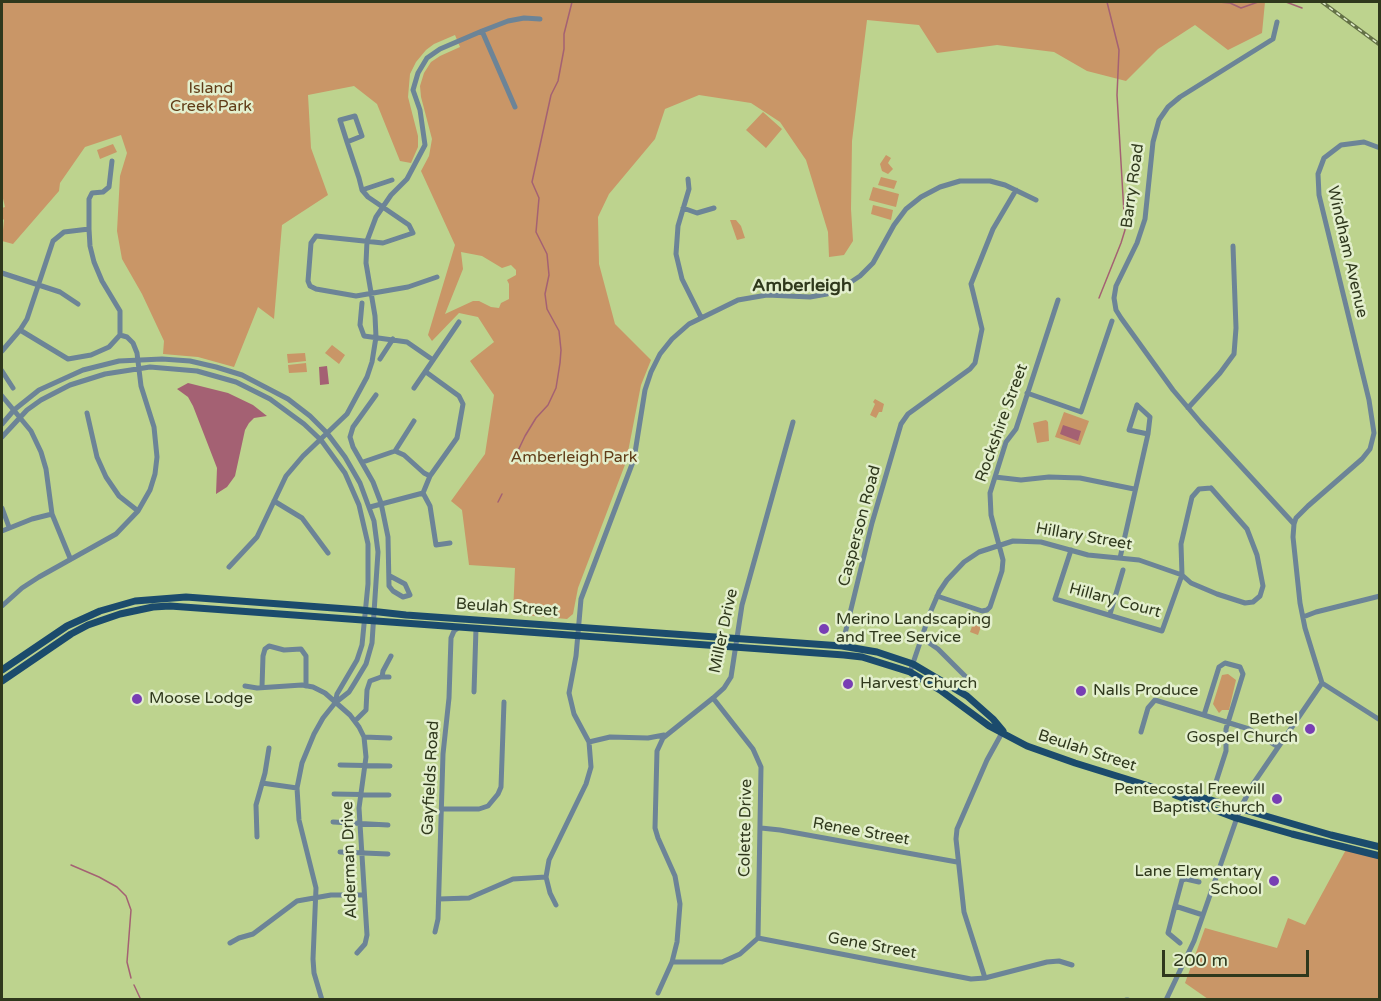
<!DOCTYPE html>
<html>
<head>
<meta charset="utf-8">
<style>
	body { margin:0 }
	#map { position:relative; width:1381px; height:1001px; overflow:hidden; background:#bdd38e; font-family:"Varela Round",sans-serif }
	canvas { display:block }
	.frame { position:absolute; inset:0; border:3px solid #2f381c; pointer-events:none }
	.scale { position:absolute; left:1162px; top:950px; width:147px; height:27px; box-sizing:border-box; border:3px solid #2f381c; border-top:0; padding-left:8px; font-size:18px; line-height:21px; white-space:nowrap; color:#2f381c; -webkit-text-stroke:4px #e3efcd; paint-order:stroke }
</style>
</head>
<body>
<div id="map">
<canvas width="1381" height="1001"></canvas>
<div class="frame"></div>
<div class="scale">200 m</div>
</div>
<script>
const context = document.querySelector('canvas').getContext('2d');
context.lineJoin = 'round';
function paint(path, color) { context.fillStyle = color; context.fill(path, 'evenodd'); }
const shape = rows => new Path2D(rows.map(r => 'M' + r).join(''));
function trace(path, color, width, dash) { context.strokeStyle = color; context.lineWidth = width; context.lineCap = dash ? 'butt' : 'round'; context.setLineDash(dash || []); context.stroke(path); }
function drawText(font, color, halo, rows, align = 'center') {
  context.font = font + ' "Varela Round",sans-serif'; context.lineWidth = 5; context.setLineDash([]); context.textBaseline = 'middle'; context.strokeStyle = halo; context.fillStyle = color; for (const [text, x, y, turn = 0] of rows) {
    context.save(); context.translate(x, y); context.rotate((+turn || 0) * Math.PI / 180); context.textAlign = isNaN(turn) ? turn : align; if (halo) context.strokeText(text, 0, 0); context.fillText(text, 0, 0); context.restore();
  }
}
paint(shape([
	[2,2,1265,2,1262,33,1228,50,1195,25,1158,49,1126,81,1087,71,1054,52,997,45,937,53,919,25,867,20,852,141,851,209,853,241,844,255,829,257,828,232,806,160,780,122,751,103,699,95,665,109,655,139,609,194,598,217,599,264,615,324,651,360,641,385,626,462,578,588,573,614,567,619,513,614,515,568,469,565,462,510,451,501,485,454,494,395,470,361,494,342,478,317,459,313,432,341,428,335,455,245,421,171,429,156,432,139,421,97,420,86,424,73,431,62,440,56,460,47,455,35,434,44,426,50,416,62,410,74,408,97,418,136,418,147,411,163,400,161,377,104,354,86,308,95,311,148,328,195,282,225,274,319,258,307,234,367,198,357,163,354,164,341,142,294,122,259,117,231,120,176,127,153,121,135,85,147,60,183,59,191,13,244,2,241,4,220,2,218,2,208,5,207,2,194],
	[461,252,482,256,502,268,511,265,516,270,516,275,507,280,509,284,509,299,501,303,499,308,491,307,479,301,473,301,445,314,463,269],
	[763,112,782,129,766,148,746,130],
	[113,144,117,152,100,159,97,150],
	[886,155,891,158,888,163,893,169,888,174,882,171,880,164],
	[881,177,897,181,894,189,878,185],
	[873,187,899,194,896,207,869,200],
	[873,205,893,210,891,220,871,214],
	[730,220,736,220,741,226,745,238,737,240],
	[332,345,345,355,339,364,325,353],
	[305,353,306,361,288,363,287,354],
	[306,363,307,372,289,373,288,365],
	[875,399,884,404,882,412,879,412,876,418,870,415,875,404,873,402],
	[1064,412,1089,421,1080,445,1055,437],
	[1046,420,1048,422,1049,441,1037,443,1033,423],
	[976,615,984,618,978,635,970,632],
	[1228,674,1236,680,1229,710,1222,710,1219,713,1213,704,1222,675],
	[1348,846,1379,857,1379,999,1208,999,1185,983,1205,928,1277,948,1288,918,1305,925]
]), '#c99667');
paint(shape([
	[327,366,329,384,320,385,319,367],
	[188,383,228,393,253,405,267,416,254,418,249,423,245,430,235,476,227,487,216,494,217,468,193,406,188,397,177,389],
	[1063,425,1081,431,1078,441,1060,434]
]), '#a46173');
trace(shape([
	[1219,2,1230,3,1241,8,1258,2],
	[1286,2,1302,8],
	[1099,298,1121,243,1125,230,1117,95,1119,50,1107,2],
	[514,459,525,436,536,418,548,405,556,388,560,363,561,350,559,331,547,309,545,294,549,275,547,254,536,232,539,198,532,182,551,95,558,81,564,49,564,34,572,2],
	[498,502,502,494],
	[71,865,99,877,117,887,126,896,131,910,127,962,131,978],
	[134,985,141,1000]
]), '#a46173', 1.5);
trace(shape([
	[1277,22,1273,39,1180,97,1168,107,1159,120,1153,142,1145,219,1137,243,1116,286,1114,298,1116,310,1121,318,1173,390,1201,423,1294,524],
	[482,31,508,21,524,18,540,19],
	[347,142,362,136,355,116,340,120,347,142,359,178,362,190,368,197,409,225,413,233,383,243,316,236,311,243,308,281,310,286,316,289,356,296,408,287,437,277],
	[688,179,689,189,678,226,676,254,682,279,701,317],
	[362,190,392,180],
	[683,208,697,213,714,208],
	[2,273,60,292,78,304],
	[362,303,360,325,364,336,407,342,433,360],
	[20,330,68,359,91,355,109,347,120,335,120,311,102,281,94,262,90,246,89,229,89,199,92,193,103,192,109,187,112,161],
	[2,351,20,330,27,319,53,241,64,232,89,229],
	[380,359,393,339],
	[2,371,13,388],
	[414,388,459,322],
	[1027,393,1081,412,1112,321],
	[376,395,353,427,350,437,353,447,373,482,381,503,388,537,389,586,393,591,403,597,410,595,405,584,390,576],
	[2,396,31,431,41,452,46,469,52,514,70,558],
	[1137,405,1150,417,1148,434,1129,430,1137,405],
	[1188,408,1220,373,1234,354,1236,328,1233,246],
	[87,413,97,457,106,477,119,496,138,511],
	[2,424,14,410,39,390,83,370,119,361,162,359,190,361,216,367,242,375,288,399,310,416,327,433,345,457,360,483,374,521,378,552,372,643,366,664,354,684,349,692,335,703,323,718,314,734,302,763,297,788,299,820,316,888,313,959,314,973,322,1000],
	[2,437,27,410,41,400,70,385,105,374,150,367,197,371,236,382,270,399,304,424,321,440,345,473,359,505,368,544,368,584,362,645,357,660,337,694,335,703],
	[395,451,414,421],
	[363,462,395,451,404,455,424,473,430,476],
	[995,477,1021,480,1049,477,1080,478,1134,489],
	[1211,488,1247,529,1257,555,1263,586,1260,596,1253,602,1245,603,1217,594,1191,583,1182,575,1181,544,1192,497,1199,489,1211,488],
	[423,493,430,476,457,438,463,404,459,396,426,372],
	[423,493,430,506,436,545,450,543],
	[274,501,302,518,328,553],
	[370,507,423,493],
	[2,508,9,527],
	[2,531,32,519,52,514],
	[1120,558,1148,434],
	[229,567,257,537,286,476,303,456,347,414,367,377,372,362,376,337,375,316,366,263,367,241,376,217,391,195,407,179,425,145,420,110,413,90,418,73,427,58,440,49,482,31,515,107],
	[937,596,982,611,987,610,990,607,1002,571,1003,560,991,515,990,493,1006,442,1016,429,1058,300],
	[2,606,22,588,39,577,116,534,138,511,150,490,155,474,157,457,154,427,141,386,137,353,133,343,127,337,120,335],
	[1110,614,1123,570],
	[1303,617,1316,612,1380,596],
	[922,638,938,649,970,681],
	[842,646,872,523,901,424,908,414,970,369,975,363,982,329,971,284,993,229,1016,190],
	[910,672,930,613,939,592,947,580,964,562,979,552,1013,541,1041,542,1088,555,1139,560,1182,575,1162,631,1055,599,1071,550],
	[382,677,383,671,391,656],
	[1322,683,1380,720],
	[245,686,257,688,302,685,313,687,325,693,350,715,359,727,364,737,366,757,359,808,367,935,365,944,357,953],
	[262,687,263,656,265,649,269,646,284,650,301,649,306,656,306,686],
	[474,692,476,628],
	[713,698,753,749,761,767,758,938],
	[1204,715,1219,667,1225,663,1240,667,1243,674,1226,729,1226,751,1215,785],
	[355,721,366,710,367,690,370,681,381,677,389,677],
	[1141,732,1148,708,1155,700,1249,729,1278,747],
	[364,737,390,738],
	[589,742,610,737,648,738,664,735],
	[340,765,390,766],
	[262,783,297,788],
	[334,794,389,795],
	[442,809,479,809,488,806,498,794,501,787,504,702],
	[333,822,388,825],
	[761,828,780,830,957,862],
	[257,837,256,805,265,773,269,748],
	[340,852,388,854],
	[1199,882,1186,879,1182,880,1175,906,1203,915],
	[439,899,469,898,513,879,546,877],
	[556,905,550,893,546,877,549,860,586,784,591,767,589,742,574,714,569,693,576,656,581,599,634,459,645,390,651,372,660,354,672,339,689,324,738,300,767,295,810,297,827,294,845,286,860,276,873,263,894,225,906,209,921,197,940,187,960,181,990,181,1005,185,1036,200],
	[1175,906,1168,933,1180,943],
	[435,932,438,919,443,754,449,698,451,638,454,631,459,627],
	[758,938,971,979,985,978,1047,962,1059,961,1072,965],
	[230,943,239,938,253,934,297,901,331,895,364,895],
	[672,962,722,962,740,954,758,938],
	[985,978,964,912,956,839,957,829,987,760,1003,731],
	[658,993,672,962,677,942,680,904,675,876,658,838,655,828,657,751,663,738,713,698,724,688,731,677,742,605,793,422],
	[1126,1000,1128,1000],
	[1166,1000,1194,941,1240,809,1253,784,1322,683,1305,628,1300,603,1293,537,1294,524,1296,518,1308,506,1362,459,1370,449,1374,433,1369,400,1319,195,1318,174,1324,158,1341,145,1364,142,1380,148]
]), '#6c8497', 5);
trace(shape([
	[2,670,67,626,100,611,135,601,186,597,361,610,406,615,842,646,877,652,913,664,967,696,993,719,1003,731],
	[2,681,71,634,88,625,120,614,153,607,170,606,844,655,862,657,910,672,940,690,989,726,1027,746,1075,763,1165,791,1197,796,1331,835,1380,847],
	[1175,795,1236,818,1292,834,1380,856]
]), '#1b4b6c', 7);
const rail = shape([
	[1322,2,1380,45]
]);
trace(rail, '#647146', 4);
trace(rail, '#e3efcd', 1.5, [4.5]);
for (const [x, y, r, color] of [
	[824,629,6,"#783eb4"],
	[848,684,6,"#783eb4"],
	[1081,691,6,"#783eb4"],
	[137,699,6,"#783eb4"],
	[1310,729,6,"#783eb4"],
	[1277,799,6,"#783eb4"],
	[1274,881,6,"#783eb4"]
]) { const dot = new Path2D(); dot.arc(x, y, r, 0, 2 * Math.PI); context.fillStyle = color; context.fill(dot); trace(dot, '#e3efcd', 2); }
drawText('16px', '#603c17', '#e3efcd', [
	["Island",211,89],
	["Creek Park",211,107],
	["Amberleigh Park",574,458]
]);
drawText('16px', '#2f381c', '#e3efcd', [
	["Barry Road",1133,186,-82],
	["Windham Avenue",1347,252,77],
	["Rockshire Street",1002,423,-70],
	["Casperson Road",860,526,-75],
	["Hillary Street",1084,537,10],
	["Hillary Court",1115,601,15],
	["Beulah Street",507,608,4],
	["Miller Drive",724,631,-78],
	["Beulah Street",1087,751,18],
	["Gayfields Road",431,778,-87],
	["Colette Drive",746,828,-89],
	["Renee Street",861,832,10],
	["Alderman Drive",350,860,-92],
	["Gene Street",872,946,10]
]);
drawText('16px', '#2f381c', '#e3efcd', [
	["Merino Landscaping",836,620],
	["and Tree Service",836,638],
	["Harvest Church",860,684],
	["Nalls Produce",1093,691],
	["Moose Lodge",149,699],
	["Bethel",1298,720,"right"],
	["Gospel Church",1298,738,"right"],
	["Pentecostal Freewill",1265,790,"right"],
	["Baptist Church",1265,808,"right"],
	["Lane Elementary",1262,872,"right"],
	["School",1262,890,"right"]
], 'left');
drawText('bold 18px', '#2f381c', '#e3efcd', [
	["Amberleigh",802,286]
]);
</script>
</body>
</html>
